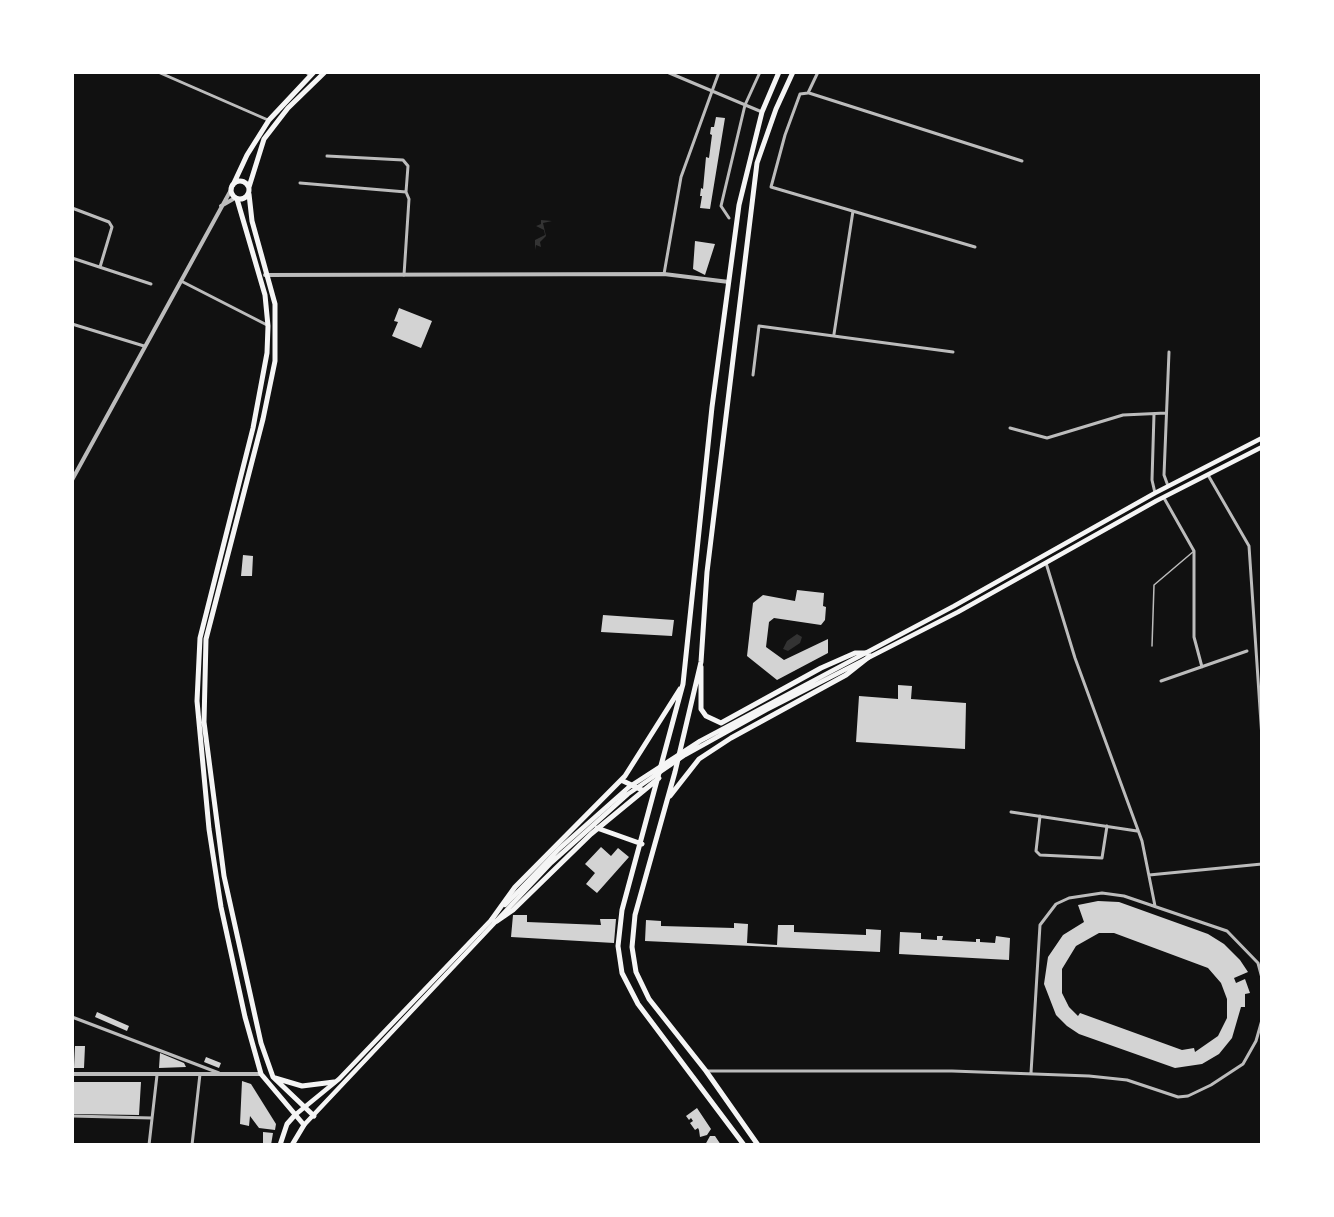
<!DOCTYPE html>
<html>
<head>
<meta charset="utf-8">
<style>
	body { margin:0 }
	#map { position:relative; width:1334px; height:1217px; overflow:hidden; background:#111; font-family:"Sofia Sans Condensed",sans-serif }
	canvas { display:block }
	.frame { position:absolute; inset:0; border:74px solid #fff; pointer-events:none }
</style>
</head>
<body>
<div id="map">
<canvas width="1334" height="1217"></canvas>
<div class="frame"></div>
</div>
<script>
const context = document.querySelector('canvas').getContext('2d');
context.lineJoin = 'round';
function paint(path, color) { context.fillStyle = color; context.fill(path, 'evenodd'); }
const shape = rows => new Path2D(rows.map(r => 'M' + r).join(''));
function trace(path, color, width, dash) { context.strokeStyle = color; context.lineWidth = width; context.lineCap = dash ? 'butt' : 'round'; context.setLineDash(dash || []); context.stroke(path); }
paint(shape([
	[541,220,552,221,543,223,546,236,540,242,541,247,536,245,535,250,535,240,545,235,544,230,536,226,541,224],
	[797,634,802,637,800,643,788,651,783,649,787,641]
]), '#333');
paint(shape([
	[716,117,725,118,710,209,700,208,702,196,700,196,701,188,703,189,706,157,709,158,712,135,710,134,711,127,714,127],
	[695,241,715,244,705,275,693,269],
	[399,308,432,321,421,348,392,336,398,322,394,321],
	[243,555,253,556,252,576,241,576],
	[797,590,824,593,823,606,826,607,825,620,821,625,774,618,769,622,766,647,784,660,828,639,828,653,777,680,747,656,753,603,763,595,795,601],
	[603,615,674,620,672,636,601,632],
	[898,685,912,686,911,699,966,703,965,749,856,742,859,696,898,699],
	[601,847,611,856,618,848,629,857,597,893,586,884,595,873,585,864],
	[1098,901,1119,902,1208,934,1224,944,1240,960,1248,972,1234,978,1236,983,1245,979,1250,993,1245,994,1245,1007,1241,1007,1232,1038,1219,1054,1202,1064,1175,1068,1079,1034,1067,1026,1056,1015,1044,984,1048,957,1063,935,1084,922,1078,905],
	[1099,933,1114,933,1208,968,1221,983,1227,999,1227,1018,1218,1036,1195,1052,1194,1048,1182,1050,1080,1013,1078,1016,1069,1007,1062,993,1062,969,1076,946],
	[513,915,527,915,527,922,601,925,600,919,616,919,614,943,511,937],
	[646,920,661,921,661,926,734,928,734,923,748,924,747,943,777,945,778,925,794,925,794,932,866,935,866,929,881,930,880,952,645,941],
	[900,932,921,933,921,939,937,940,937,936,943,936,942,940,976,942,976,939,980,939,980,942,995,943,996,936,1010,938,1009,960,899,954],
	[97,1012,129,1026,127,1031,95,1017],
	[75,1046,85,1046,84,1068,74,1068],
	[160,1053,184,1063,186,1067,159,1068],
	[206,1057,221,1063,219,1068,204,1062],
	[242,1081,251,1084,276,1124,275,1130,259,1128,250,1116,249,1126,240,1124],
	[72,1082,141,1082,139,1115,72,1114],
	[697,1108,711,1129,707,1135,700,1137,699,1130,698,1128,695,1130,690,1123,693,1121,691,1118,689,1120,686,1116],
	[263,1132,273,1133,271,1145,263,1145],
	[710,1136,715,1136,721,1145,705,1145]
]), '#d3d3d3');
trace(shape([
	[1152,646,1154,585,1194,551]
]), '#bcbcbc', 1.5);
trace(shape([
	[158,72,268,120],
	[306,72,311,76],
	[667,72,762,112],
	[818,72,808,93,800,94,785,135,771,187,975,247],
	[809,93,1022,161],
	[327,156,403,160,408,166,406,192],
	[300,183,406,192,409,199,404,275],
	[72,208,109,222,112,227,100,267],
	[729,218,721,206,745,105,760,72],
	[72,258,151,284],
	[664,274,681,177,719,72],
	[181,281,267,325],
	[72,324,144,346],
	[834,334,853,211],
	[753,375,759,326,953,352],
	[1154,414,1152,480,1155,493],
	[1010,428,1047,438,1123,415,1166,413],
	[1208,475,1249,546,1262,738],
	[1168,486,1164,475,1169,352],
	[1164,498,1194,551,1194,637,1202,667],
	[1046,563,1075,658,1142,841,1155,906],
	[1161,681,1247,651],
	[1011,812,1137,831],
	[1040,816,1036,851,1040,855,1102,858,1107,826],
	[1149,875,1262,864],
	[72,1017,219,1073],
	[706,1071,952,1071,1089,1076,1127,1080,1178,1097,1188,1096,1211,1085,1243,1064,1256,1041,1262,1020],
	[1031,1073,1040,925,1056,904,1069,898,1102,893,1124,896,1227,931,1258,963,1262,978],
	[72,1116,152,1118],
	[149,1145,157,1075],
	[192,1145,200,1074]
]), '#bcbcbc', 3);
trace(shape([
	[221,206,235,198],
	[265,275,664,274,729,282],
	[72,480,232,188],
	[72,1074,261,1074]
]), '#bcbcbc', 4);
trace(shape([
	[505,905,559,849,629,787,700,741,954,606,1155,493,1262,438],
	[295,1115,339,1079,493,918],
	[304,1125,551,863,628,794,685,755,766,710,958,612,1156,501,1262,447]
]), '#f5f5f5', 4.5);
trace(shape([
	'231 190a9 9 0 1 1 18 0a9 9 0 1 1-18 0Z',
	[233,185,247,155,269,120,314,72],
	[249,187,264,139,288,108,325,72],
	[249,194,252,221,275,304,275,361,263,419,206,639,204,722,224,876,261,1043,273,1077,314,1116],
	[237,199,265,295,268,326,267,353,253,428,200,638,197,701,209,829,221,907,245,1017,261,1074,304,1125,292,1145],
	[275,1078,302,1086,334,1082],
	[280,1145,287,1124,295,1115]
]), '#f5f5f5', 5);
trace(shape([
	[701,667,701,709,706,716,721,723,821,668,855,653,866,653],
	[621,780,642,790],
	[670,796,699,759,731,738,846,675,870,656],
	[597,828,642,844],
	[492,919,515,887,625,776,680,689],
	[497,921,513,910,591,834,659,778],
	[744,1145,638,1004,622,973,618,946,622,910,683,684,712,407,739,205,762,112,779,72],
	[758,1145,706,1071,649,999,636,972,632,947,635,915,675,772,701,662,707,572,757,163,776,109,793,72]
]), '#f5f5f5', 5);
</script>
</body>
</html>
